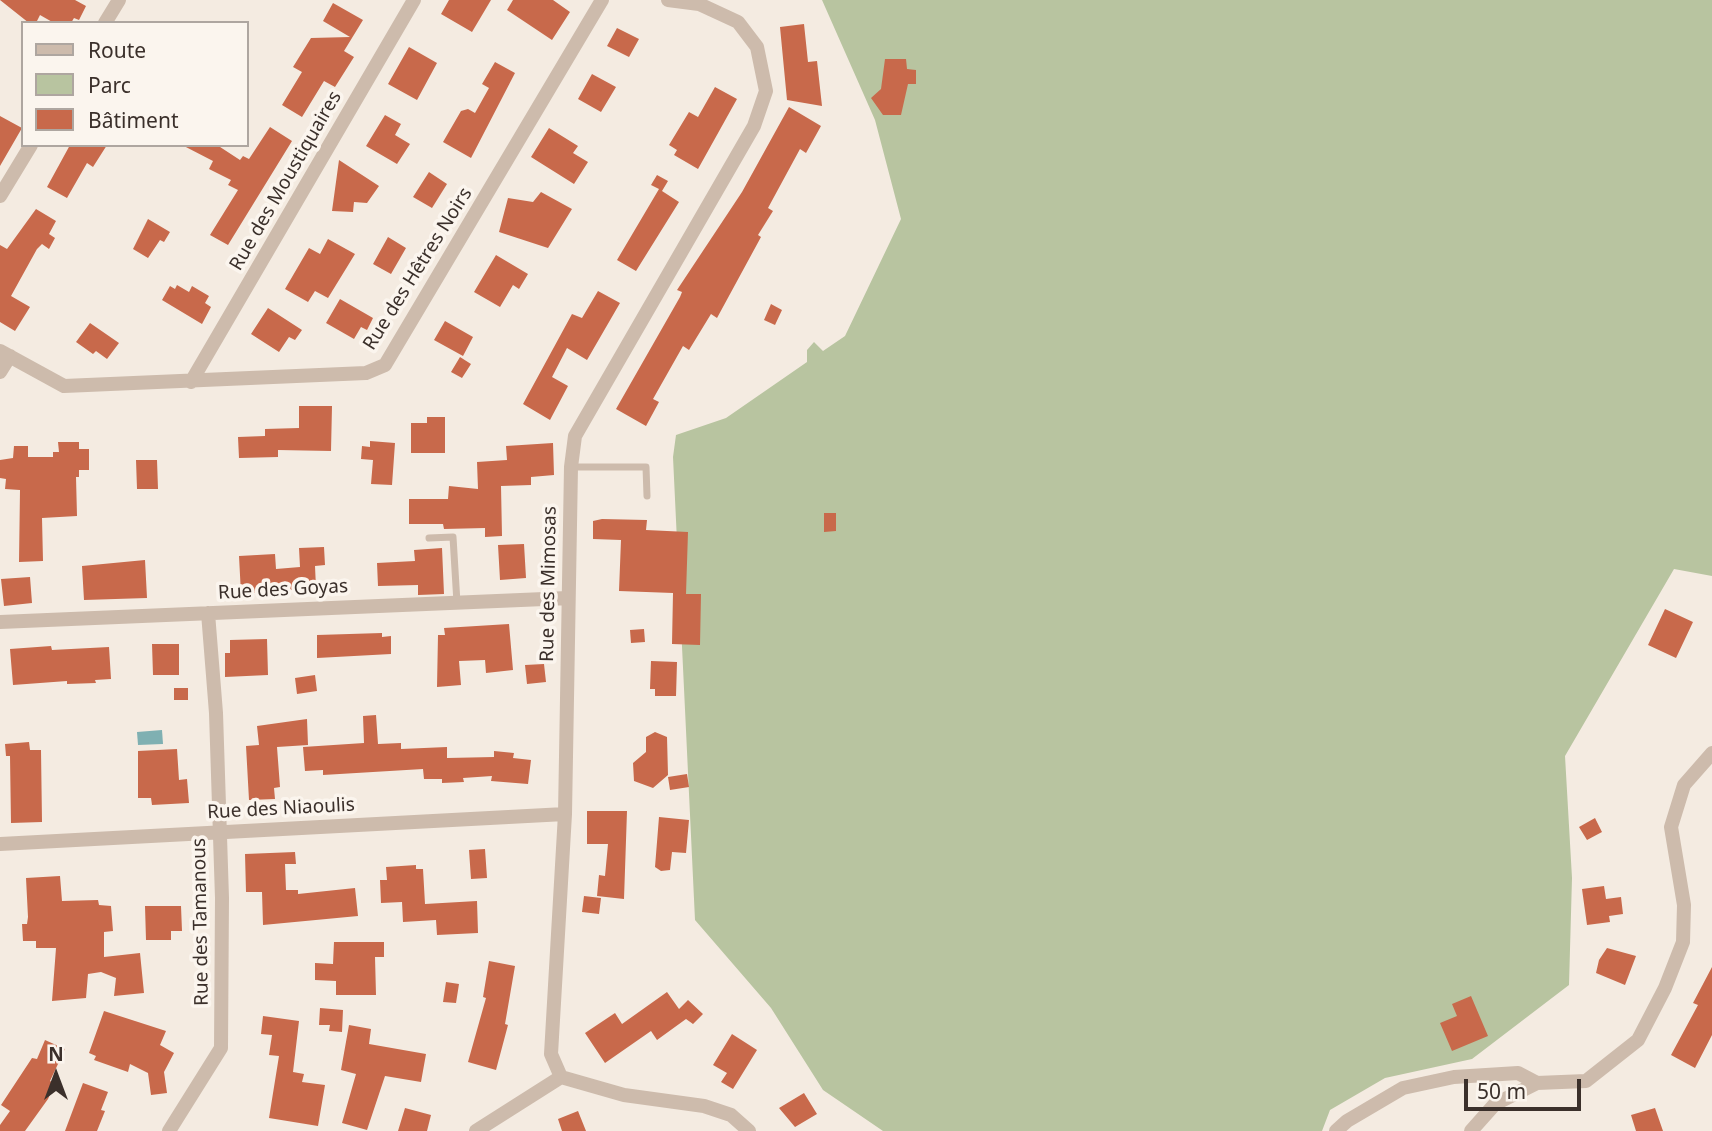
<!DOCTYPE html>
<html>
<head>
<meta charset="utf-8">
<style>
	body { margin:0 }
	#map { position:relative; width:1712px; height:1131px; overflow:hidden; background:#f4ebe1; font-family:"Noto Sans",sans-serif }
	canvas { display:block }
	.legend { position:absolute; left:21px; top:21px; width:228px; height:126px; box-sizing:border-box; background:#fbf5ee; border:2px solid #aea6a0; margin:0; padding:9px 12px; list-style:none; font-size:21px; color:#3b302b }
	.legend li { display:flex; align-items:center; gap:14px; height:35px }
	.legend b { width:35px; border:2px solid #aea6a0 }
	.north { position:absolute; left:21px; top:1040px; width:70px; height:70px; -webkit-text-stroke:5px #fbf5ee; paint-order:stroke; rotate:0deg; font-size:19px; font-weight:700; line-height:28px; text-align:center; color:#3b302b }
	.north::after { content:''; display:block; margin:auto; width:24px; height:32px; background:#3b302b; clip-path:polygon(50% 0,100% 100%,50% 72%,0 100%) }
	.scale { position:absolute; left:1464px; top:1079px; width:117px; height:32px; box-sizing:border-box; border:4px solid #3b302b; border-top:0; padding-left:9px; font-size:21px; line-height:24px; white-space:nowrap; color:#3b302b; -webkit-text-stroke:5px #fbf5ee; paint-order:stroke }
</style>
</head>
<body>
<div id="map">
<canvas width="1712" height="1131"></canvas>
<ul class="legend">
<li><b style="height:9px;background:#cdbbac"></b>Route</li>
<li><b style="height:19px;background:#b8c4a0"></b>Parc</li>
<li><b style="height:19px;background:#c8694b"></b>Bâtiment</li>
</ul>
<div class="north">N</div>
<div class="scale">50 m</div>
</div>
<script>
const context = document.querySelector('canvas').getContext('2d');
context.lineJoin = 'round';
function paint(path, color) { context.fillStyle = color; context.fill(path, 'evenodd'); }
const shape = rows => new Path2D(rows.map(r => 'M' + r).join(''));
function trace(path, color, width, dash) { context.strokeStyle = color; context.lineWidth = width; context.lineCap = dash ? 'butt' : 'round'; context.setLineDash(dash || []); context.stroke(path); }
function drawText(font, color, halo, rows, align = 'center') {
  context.font = font + ' "Noto Sans",sans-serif'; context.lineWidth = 7; context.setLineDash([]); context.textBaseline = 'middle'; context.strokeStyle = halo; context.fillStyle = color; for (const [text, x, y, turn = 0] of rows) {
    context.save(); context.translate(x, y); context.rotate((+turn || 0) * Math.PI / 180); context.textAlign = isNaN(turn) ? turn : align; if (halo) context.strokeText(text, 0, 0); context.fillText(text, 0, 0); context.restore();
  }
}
paint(shape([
	[822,0,1712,0,1712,576,1674,569,1565,756,1572,878,1569,985,1472,1059,1385,1078,1330,1110,1322,1131,883,1131,823,1090,771,1008,695,920,673,457,676,435,726,418,807,362,807,350,814,342,823,351,845,336,901,219,875,120]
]), '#b8c4a0');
paint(shape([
	[162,730,163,744,138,745,137,732]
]), '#7fb0b2');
paint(shape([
	[0,0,75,0,86,6,79,20,74,18,71,23,54,23,40,15,36,23,29,23],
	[449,0,491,0,472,32,441,14],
	[513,0,553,0,570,12,552,40,507,10],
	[333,3,363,20,344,51,354,57,335,87,324,81,302,117,282,105,302,72,293,67,311,38,350,37,323,21],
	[804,24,808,62,817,61,822,106,787,100,780,27],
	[617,28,639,39,629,57,607,46],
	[409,47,437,63,417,100,388,84],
	[885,59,906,59,907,69,916,70,916,84,908,84,901,115,883,115,871,98,881,89],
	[495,62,515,73,471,158,443,142,461,111,468,109,475,113,489,88,482,84],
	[592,74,616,87,601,112,578,99],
	[715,87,737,99,698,169,674,155,677,150,669,145,689,112,698,117],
	[789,107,821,126,806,153,800,149,768,208,773,211,758,235,761,237,717,318,711,314,689,350,683,346,653,399,659,402,646,426,616,409,680,297,682,292,677,290,742,192],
	[385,115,401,124,395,135,410,144,397,164,366,146],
	[0,116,22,128,0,166],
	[270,127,292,141,228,245,210,235,238,190,228,185,231,180,209,169,213,161,182,145,217,145,240,160,243,156,249,159],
	[549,128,578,146,573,153,588,162,574,184,531,157],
	[70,145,107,145,93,167,87,163,67,198,47,187],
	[339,160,379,186,367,203,354,202,353,212,332,211],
	[429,172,447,184,432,208,413,197],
	[657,175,668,181,662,191,679,202,636,271,617,260,659,189,651,185],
	[541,192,572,209,548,248,499,232,508,198,533,202],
	[36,209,56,221,49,234,55,238,49,249,42,244,37,249,11,296,30,307,15,331,0,322,0,245,7,249],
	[148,219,170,232,164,242,160,240,148,258,133,249],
	[388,237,406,248,391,274,373,264],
	[328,239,355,254,328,298,315,291,308,302,285,289,309,248,320,254],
	[496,255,528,274,519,289,513,285,500,307,474,292],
	[177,285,189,292,192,286,209,296,205,303,211,307,202,324,162,300,170,286,175,289],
	[598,291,620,303,587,360,567,348,552,377,568,386,550,420,523,404,572,314,582,318],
	[340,299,373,318,367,330,361,327,354,339,326,323],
	[771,304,782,310,775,325,764,320],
	[268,308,302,330,295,340,289,337,279,352,251,334],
	[445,321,473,337,463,356,434,340],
	[90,323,119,343,107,359,96,351,93,354,76,342],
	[460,357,471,364,462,378,451,372],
	[299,406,332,406,331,451,278,450,278,457,239,458,238,437,265,436,265,429,299,428],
	[427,417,445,417,445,453,411,453,411,423,427,423],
	[370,441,395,443,392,485,371,484,373,460,361,459,362,446,370,447],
	[58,442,79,442,79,449,89,449,89,470,79,470,79,477,76,477,77,516,42,518,43,561,19,562,20,490,5,489,6,479,0,478,0,460,13,458,14,446,28,446,28,457,53,457,53,452,59,452],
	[553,443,554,475,531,477,531,485,501,486,502,536,485,537,485,528,444,529,443,524,409,524,409,499,448,499,449,486,478,489,477,462,507,460,506,446],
	[136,460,157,460,158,489,137,489],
	[824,513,836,513,836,531,824,532],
	[602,519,647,520,646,530,688,532,686,594,701,594,700,645,672,644,673,593,619,591,621,540,593,539,593,521],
	[524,544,526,578,500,580,498,545],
	[324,547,325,565,315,566,316,588,241,594,239,556,275,554,276,569,300,567,299,548],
	[442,548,444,594,418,595,418,585,378,586,377,563,415,561,414,550],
	[145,560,147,598,84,600,82,566],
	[30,577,32,603,4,606,1,579],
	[1665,609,1693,622,1676,658,1648,645],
	[509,624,513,670,486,673,485,660,459,661,461,685,437,687,438,635,445,635,444,628],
	[644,629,645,642,631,643,630,630],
	[382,633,382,637,391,636,391,654,317,658,317,635],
	[267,639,268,675,225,677,225,653,230,653,230,640],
	[152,644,179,644,179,675,153,675],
	[51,646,52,650,109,647,111,679,95,680,96,683,67,684,67,681,13,685,10,649],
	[651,661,677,662,676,696,655,696,655,689,650,689],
	[544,664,546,682,527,684,525,665],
	[315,675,317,691,297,694,295,678],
	[174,688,188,688,188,700,174,700],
	[376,715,378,744,401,743,401,749,447,747,447,758,494,757,494,751,514,753,513,758,531,760,528,784,491,781,492,776,463,778,464,782,442,783,442,779,424,779,423,769,323,775,323,770,305,771,303,747,364,743,363,716],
	[307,719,308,745,277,747,280,787,274,788,275,799,249,800,246,746,259,745,257,726],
	[655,732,667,737,668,775,653,788,634,781,633,763,646,752,646,737],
	[29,742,30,750,41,750,42,822,11,823,10,756,6,756,5,744],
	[177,749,179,780,187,779,189,803,152,805,151,798,138,798,138,751],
	[687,774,689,787,670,790,668,777],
	[587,811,627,811,624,899,597,896,599,875,605,876,608,844,587,844],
	[659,817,689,820,686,853,672,852,670,870,661,871,655,867],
	[1595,818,1602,832,1587,840,1579,827],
	[485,849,487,878,471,879,469,850],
	[295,852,296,864,285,864,286,890,298,890,298,894,355,888,358,916,263,925,262,892,246,892,245,854],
	[416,865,416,869,423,869,425,904,477,901,478,933,437,935,436,920,403,922,402,902,381,903,380,880,387,880,386,867],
	[60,876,62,901,98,900,99,905,111,906,113,931,104,932,104,957,140,953,144,993,114,996,116,978,101,972,88,974,86,998,52,1001,56,948,36,948,36,941,23,941,22,924,27,924,28,917,26,878],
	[1604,886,1606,899,1621,897,1623,914,1609,916,1610,922,1587,925,1582,889],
	[584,896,601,898,599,914,582,912],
	[145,906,181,906,182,931,171,931,171,940,146,940],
	[334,942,384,942,384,957,375,957,376,995,336,995,336,981,315,980,315,963,333,964],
	[1607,948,1636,956,1625,985,1596,973,1599,960],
	[489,961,515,966,505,1024,508,1025,496,1070,468,1062,486,998,483,997],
	[1712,967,1712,1035,1695,1068,1671,1055,1698,1005,1693,1003],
	[446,982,459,984,456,1003,443,1002],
	[667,992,679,1009,688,1000,703,1014,693,1024,686,1019,657,1040,651,1031,605,1063,585,1033,615,1013,622,1024],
	[1471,996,1488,1036,1452,1051,1440,1023,1457,1016,1452,1004],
	[320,1008,343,1010,342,1032,329,1031,330,1025,319,1025],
	[104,1011,166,1031,160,1045,174,1053,164,1072,167,1093,151,1095,148,1073,130,1064,128,1072,94,1060,96,1056,89,1053],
	[263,1016,299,1021,293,1072,304,1074,302,1082,325,1085,318,1126,269,1118,279,1056,269,1055,272,1035,261,1034],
	[349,1025,371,1029,369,1044,426,1054,421,1082,385,1076,367,1130,342,1123,356,1074,341,1070],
	[732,1034,757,1050,733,1089,721,1082,727,1073,713,1065],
	[45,1040,65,1049,50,1081,55,1084,48,1099,25,1131,0,1131,0,1125,10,1111,1,1105,32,1058,37,1059],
	[83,1083,108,1092,101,1110,105,1111,97,1131,65,1131],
	[804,1093,817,1114,795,1127,779,1108],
	[405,1108,431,1115,427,1131,398,1131],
	[1655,1108,1663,1131,1636,1131,1631,1115],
	[578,1111,586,1131,562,1131,558,1119]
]), '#c8694b');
trace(shape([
	[572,467,646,467,647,496],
	[429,538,453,537,457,603]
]), '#cdbbac', 7);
trace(shape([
	[668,0,699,4,738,22,757,47,766,91,754,126,575,436,571,467,565,814,551,1054,561,1077,624,1095,704,1106,731,1115,749,1131],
	[105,23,119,0],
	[0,196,31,145],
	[0,351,64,386,366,373,385,365,602,0],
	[0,372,10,356],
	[191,382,414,0],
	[0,622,568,598],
	[0,844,565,814],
	[169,1131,221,1048,222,898,216,713,208,613],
	[476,1131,561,1077],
	[1336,1131,1347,1121,1403,1088,1454,1077,1518,1073,1537,1083,1586,1081,1638,1040,1665,988,1683,942,1684,905,1671,827,1684,785,1712,753],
	[1471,1131,1495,1104,1537,1083]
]), '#cdbbac', 14);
drawText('19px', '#3b302b', '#fbf5ee', [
	["Rue des Moustiquaires",286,181,-60],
	["Rue des Hêtres Noirs",418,269,-58],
	["Rue des Mimosas",549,584,-89],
	["Rue des Goyas",283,590,-3],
	["Rue des Niaoulis",281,809,-3],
	["Rue des Tamanous",201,922,-91]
]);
</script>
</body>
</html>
